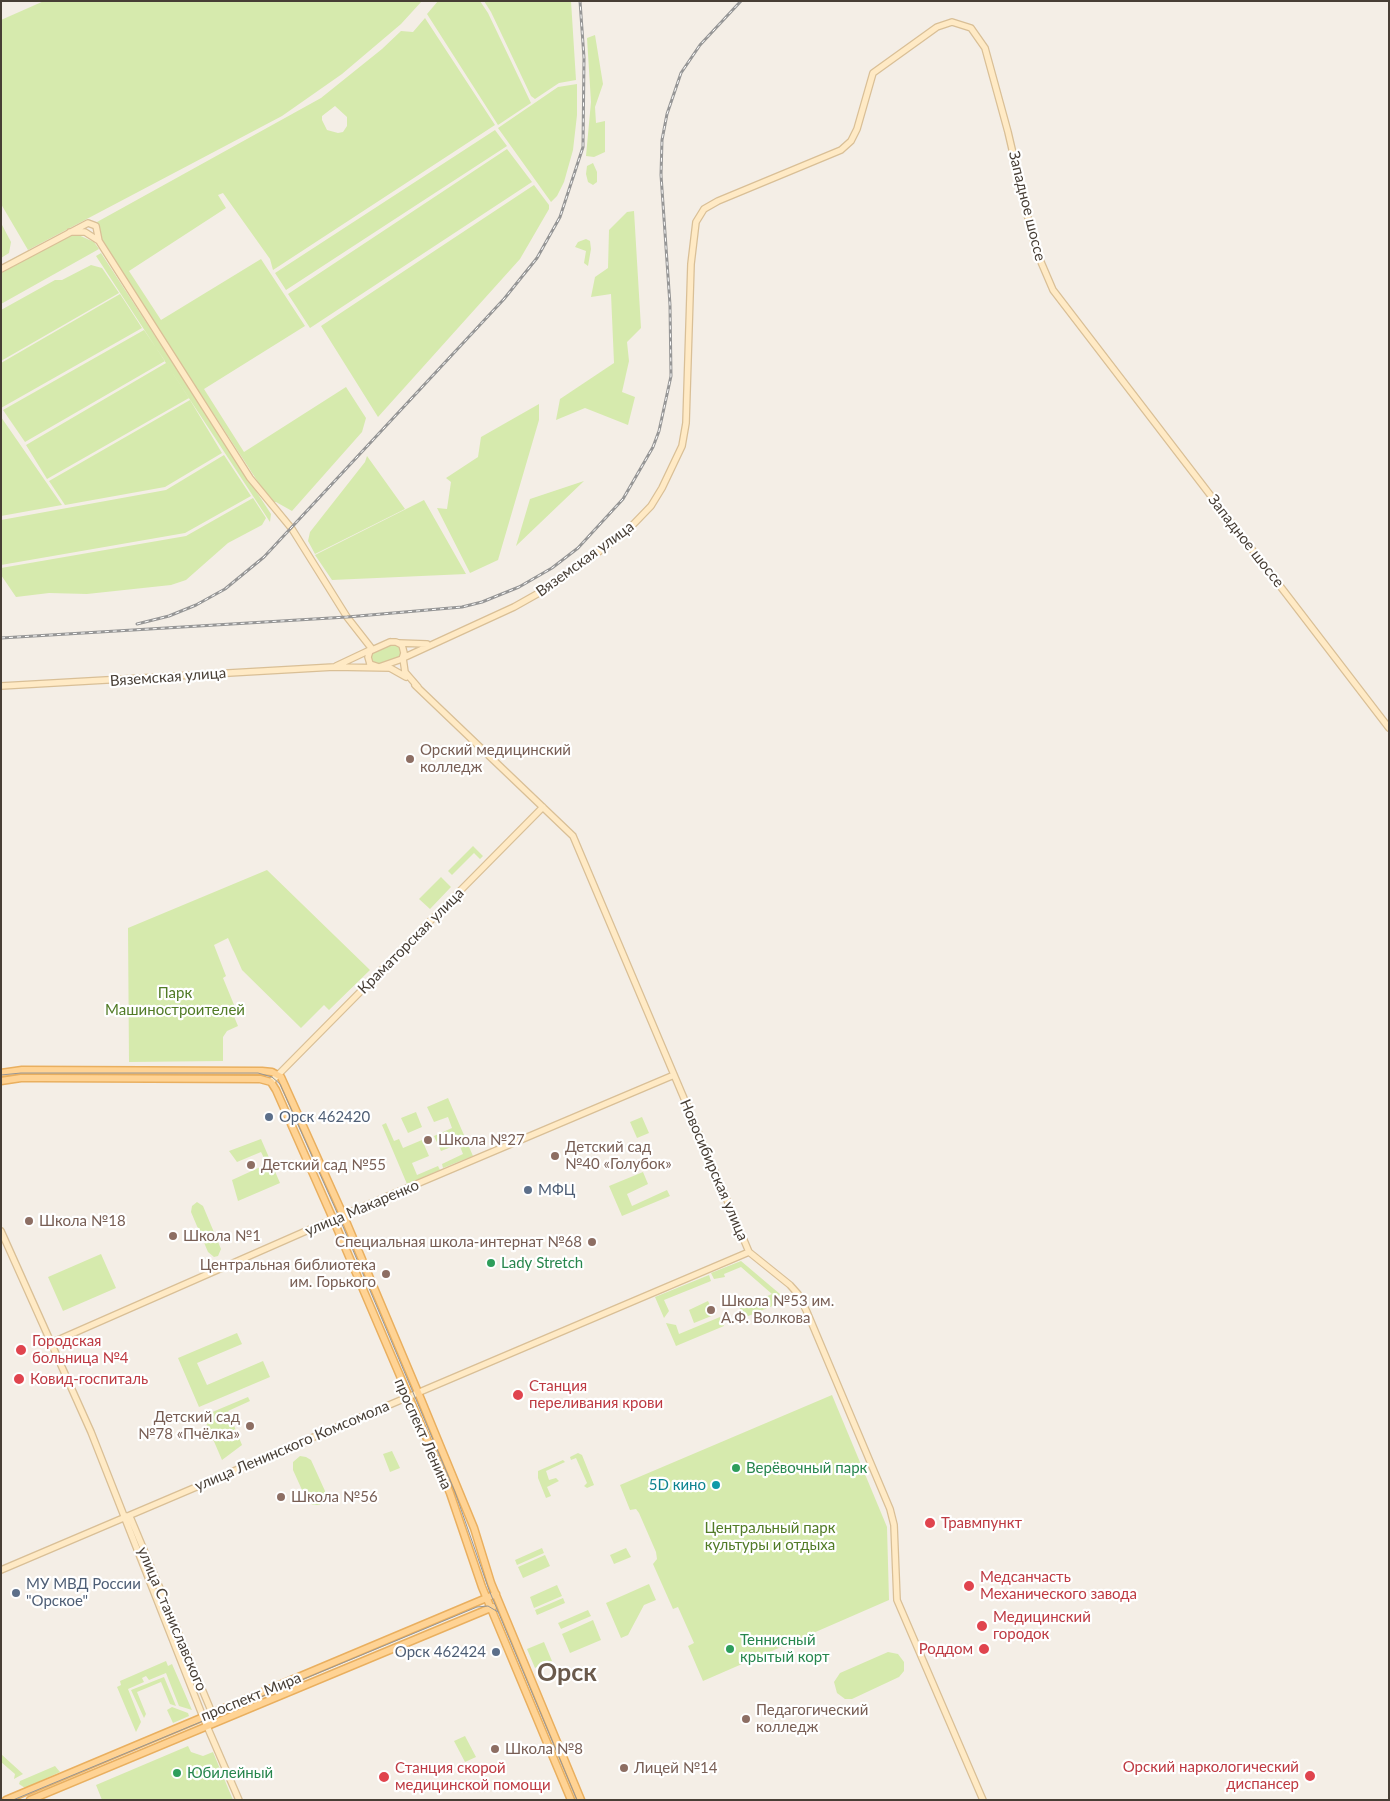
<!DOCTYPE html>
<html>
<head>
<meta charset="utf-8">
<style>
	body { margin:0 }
	#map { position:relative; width:1390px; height:1801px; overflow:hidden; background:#f4eee6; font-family:Lato,sans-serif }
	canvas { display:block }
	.frame { position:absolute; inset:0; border:2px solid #473e35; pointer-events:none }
</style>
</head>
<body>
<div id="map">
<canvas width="1390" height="1801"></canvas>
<div class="frame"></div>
</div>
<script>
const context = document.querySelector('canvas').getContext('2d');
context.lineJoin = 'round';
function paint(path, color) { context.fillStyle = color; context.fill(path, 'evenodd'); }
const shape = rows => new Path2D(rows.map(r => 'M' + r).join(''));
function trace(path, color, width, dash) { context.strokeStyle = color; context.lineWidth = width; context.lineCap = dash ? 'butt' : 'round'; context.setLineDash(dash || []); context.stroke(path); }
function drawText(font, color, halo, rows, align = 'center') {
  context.font = font + ' Lato,sans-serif'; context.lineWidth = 4.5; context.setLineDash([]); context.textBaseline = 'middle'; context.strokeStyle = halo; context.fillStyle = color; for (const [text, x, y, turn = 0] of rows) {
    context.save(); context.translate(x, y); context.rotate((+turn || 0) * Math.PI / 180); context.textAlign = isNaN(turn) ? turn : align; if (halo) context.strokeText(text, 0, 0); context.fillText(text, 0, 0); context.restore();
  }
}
paint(shape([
	[44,1,422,1,401,24,342,74,282,116,28,250,1,204,1,20],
	[438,1,480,1,488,13,531,103,498,125,427,14],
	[484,1,571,1,576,80,559,83,535,99,531,96,491,12],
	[425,18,495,125,273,270,270,259,223,193,218,195,226,208,129,271,161,320,261,259,305,326,204,389,244,452,346,387,366,418,362,432,292,511,276,502,271,502,100,239,97,222,321,98,382,49,401,31,413,32],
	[335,106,347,117,347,126,343,132,338,133,327,130,322,120,322,116],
	[595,35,603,84,595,107,596,123,605,121,605,152,594,157,586,156,591,102,587,38],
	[577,84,577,115,573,150,564,182,557,196,551,202,498,128,558,87],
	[495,130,507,146,286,290,275,273],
	[507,149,532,182,310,328,288,294],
	[593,163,597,172,597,182,593,185,588,182,586,174,587,166],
	[534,185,549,205,549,209,520,259,378,417,321,326],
	[634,211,641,328,627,342,629,361,622,392,635,397,628,425,585,408,556,420,560,399,614,363,611,294,591,297,595,277,608,268,609,230,627,212],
	[1,223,11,242,9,253,1,258],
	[74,233,94,242,99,249,1,304,1,273],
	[586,239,590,241,591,249,588,266,584,263,586,251,575,247,578,242],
	[101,253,271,514,270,522,96,256],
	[91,265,102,268,119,293,1,361,1,310,55,280,62,280],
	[120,294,142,328,1,408,1,363],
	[144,330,165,361,25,442,3,410],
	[166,363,189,398,47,479,26,445],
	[190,400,222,453,165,487,65,505,49,481],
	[539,404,539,420,498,560,470,573,437,508,447,509,451,482,446,478,478,457,481,437],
	[1,417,62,505,1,516],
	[224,455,251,496,185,533,1,565,1,520,166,490],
	[367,456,405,509,315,554,308,541,310,532,365,462],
	[584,481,516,546,530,499],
	[253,498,266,518,262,525,228,543,186,580,171,585,87,594,49,593,16,597,1,575,1,568,186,536],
	[424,500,466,574,332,580,315,555],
	[393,644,399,646,402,652,397,659,377,665,371,662,370,656,372,652],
	[473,846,483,856,480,859,474,853,452,875,448,871],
	[267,870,370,970,329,1010,324,1005,301,1028,242,970,228,938,214,945,226,976,223,978,237,1012,233,1014,238,1026,227,1031,223,1037,223,1061,129,1062,128,928],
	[441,877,451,887,430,909,419,899],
	[448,1098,473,1156,443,1168,442,1164,463,1154,459,1144,441,1151,434,1136,452,1128,448,1117,434,1122,427,1107],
	[416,1112,422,1127,408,1133,401,1118],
	[642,1117,649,1133,637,1138,630,1122],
	[386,1123,394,1141,399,1139,403,1148,422,1140,429,1156,412,1163,417,1175,438,1166,440,1170,407,1184,382,1125],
	[261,1139,280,1183,238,1201,232,1180,267,1164,261,1152,237,1162,229,1151],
	[643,1172,648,1184,627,1194,632,1206,667,1190,670,1196,622,1216,609,1186],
	[197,1202,203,1206,221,1249,218,1256,214,1257,208,1252,191,1212,192,1206],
	[101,1254,116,1288,63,1311,48,1277],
	[741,1261,787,1300,741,1319,740,1308,772,1294,741,1267,724,1274,725,1277,714,1279,711,1273],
	[709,1275,711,1281,664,1300,669,1311,664,1318,655,1297],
	[708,1301,714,1315,694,1323,689,1310],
	[720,1317,724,1326,676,1346,666,1323,676,1325,679,1334],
	[237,1333,242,1344,197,1363,207,1385,263,1361,270,1377,199,1407,178,1358],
	[832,1395,887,1527,889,1600,703,1681,688,1646,694,1643,678,1607,673,1609,653,1564,657,1559,656,1552,639,1513,636,1509,630,1510,620,1485],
	[248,1397,250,1401,228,1411,242,1445,222,1460,203,1416],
	[392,1451,400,1468,390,1472,383,1454],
	[578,1453,582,1455,594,1485,587,1488,584,1486,587,1483,576,1458,571,1460,570,1457],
	[300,1456,306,1457,311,1460,325,1491,325,1500,319,1505,313,1505,307,1501,293,1470,293,1462],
	[563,1460,565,1462,546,1471,549,1480,556,1478,559,1481,547,1487,551,1496,546,1498,538,1478,538,1471],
	[542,1548,544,1553,517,1565,515,1560],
	[626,1548,631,1557,614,1564,610,1555],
	[545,1555,550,1566,523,1578,518,1567],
	[649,1584,656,1600,644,1605,628,1635,621,1638,606,1603],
	[557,1585,562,1596,534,1608,530,1597],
	[563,1598,565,1603,537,1615,535,1610],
	[588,1610,591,1616,561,1629,558,1623],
	[593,1620,601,1640,570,1653,562,1634],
	[544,1642,552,1661,535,1668,527,1649],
	[888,1652,898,1654,904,1662,904,1671,899,1677,852,1699,845,1699,837,1693,834,1682,840,1673],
	[166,1661,168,1666,172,1664,192,1710,179,1706,166,1673,149,1680,146,1676,142,1678,144,1682,128,1689,141,1722,136,1732,117,1687,121,1685,120,1681],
	[164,1677,176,1706,170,1704,161,1682,137,1692,146,1714,144,1718,131,1690],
	[172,1707,188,1713,189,1716,173,1723,167,1710],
	[465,1736,476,1757,465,1762,454,1741],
	[188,1746,191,1752,203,1756,213,1752,233,1800,102,1800,96,1785],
	[1,1754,23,1774,14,1779,15,1774,1,1762],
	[55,1766,60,1772,25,1788,19,1784,20,1781]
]), '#d6eaad');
const secondary = shape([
	[70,232,85,232,99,241,250,478,292,529,347,617,372,649,336,666],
	[1,269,88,223,96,226,99,241],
	[390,642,396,642,402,645,404,653,402,659,379,667,370,664,368,657,370,651,390,642],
	[399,643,427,644],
	[415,685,573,836,749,1252,790,1285,798,1294,807,1312,890,1509,894,1525,897,1600,983,1800],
	[1,686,334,667,390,668,406,677],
	[418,687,405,672,403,658,514,607,546,589,624,534,651,506,662,488,682,446,686,423,691,264,696,222,704,209,718,201,841,150,851,141,857,129,873,73,937,27,952,22,971,28,985,48,1008,132,1035,248,1053,290,1389,728],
	[271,1082,543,807],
	[1,1231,91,1432,203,1717,239,1800],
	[51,1343,322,1224,674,1075],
	[126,1516,131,1519,212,1713,206,1725],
	[1,1570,749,1252]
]);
const primary = shape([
	[1,1073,22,1070,262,1071,272,1072,281,1077,345,1219,420,1397,474,1528,491,1583,581,1800],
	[1,1081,21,1078,41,1078,260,1079,271,1082,276,1090,333,1219,450,1493,482,1587,571,1800],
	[6,1800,496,1594],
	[30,1800,493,1607]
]);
trace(secondary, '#d9bf96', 8);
trace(primary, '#e9af5f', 9);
trace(secondary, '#ffeac5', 5.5);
trace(primary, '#ffd394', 6);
trace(shape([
	[1,1075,21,1073,258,1073,272,1077,280,1084,339,1217,455,1492,489,1590,577,1800],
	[13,1800,477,1607,488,1606,498,1612]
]), '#969696', 1);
const rail = shape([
	[137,624,169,616,196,605,225,589,264,557,504,299,537,258,560,217,583,147,584,58,580,1],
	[1,638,347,617,462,607,482,602,519,587,552,568,578,548,623,499,653,447,659,431,671,376,670,305,661,175,662,140,667,114,681,73,700,45,741,1]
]);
trace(rail, '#969696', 3);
trace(rail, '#fff', 1, [4]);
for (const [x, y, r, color] of [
	[410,759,5,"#8d6e63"],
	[269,1117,5,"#5c6f8a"],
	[428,1140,5,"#8d6e63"],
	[555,1156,5,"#8d6e63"],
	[251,1165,5,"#8d6e63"],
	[528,1190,5,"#5c6f8a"],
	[29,1221,5,"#8d6e63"],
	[173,1236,5,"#8d6e63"],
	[592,1242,5,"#8d6e63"],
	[491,1263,5,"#2e9e5b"],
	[386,1274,5,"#8d6e63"],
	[711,1310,5,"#8d6e63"],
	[21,1350,6,"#e0444e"],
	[19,1379,6,"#e0444e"],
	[518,1395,6,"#e0444e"],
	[250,1426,5,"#8d6e63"],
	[736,1468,5,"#2e9e5b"],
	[716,1485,5,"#0f9aa8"],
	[281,1497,5,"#8d6e63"],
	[930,1523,6,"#e0444e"],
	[969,1586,6,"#e0444e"],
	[16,1593,5,"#5c6f8a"],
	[982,1626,6,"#e0444e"],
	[730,1649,5,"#2e9e5b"],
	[984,1649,6,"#e0444e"],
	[496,1652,5,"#5c6f8a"],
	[746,1719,5,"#8d6e63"],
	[495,1749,5,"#8d6e63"],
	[624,1768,5,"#8d6e63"],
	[177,1773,5,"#2e9e5b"],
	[1310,1776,6,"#e0444e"],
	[384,1777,6,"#e0444e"]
]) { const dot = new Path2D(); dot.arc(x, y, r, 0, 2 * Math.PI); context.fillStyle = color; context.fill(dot); trace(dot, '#fff', 2); }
drawText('15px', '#473e35', '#fff', [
	["Западное шоссе",1027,206,76],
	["Западное шоссе",1246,541,52],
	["Вяземская улица",585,559,-36],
	["Вяземская улица",168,677,-4],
	["Краматорская улица",411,941,-45],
	["Новосибирская улица",714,1170,67],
	["улица Макаренко",362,1208,-23],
	["проспект Ленина",423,1434,66],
	["улица Ленинского Комсомола",292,1446,-23],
	["улица Станиславского",172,1619,67],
	["проспект Мира",251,1697,-22]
]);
drawText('15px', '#785e54', '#fff', [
	["Орский медицинский",420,750],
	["колледж",420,767],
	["Школа №27",438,1140],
	["Детский сад",565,1147],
	["№40 «Голубок»",565,1164],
	["Детский сад №55",261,1165],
	["Школа №18",39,1221],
	["Школа №1",183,1236],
	["Специальная школа-интернат №68",582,1242,"right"],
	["Центральная библиотека",376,1265,"right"],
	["им. Горького",376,1282,"right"],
	["Школа №53 им.",721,1301],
	["А.Ф. Волкова",721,1318],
	["Детский сад",240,1417,"right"],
	["№78 «Пчёлка»",240,1434,"right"],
	["Школа №56",291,1497],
	["Педагогический",756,1710],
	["колледж",756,1727],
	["Школа №8",505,1749],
	["Лицей №14",634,1768]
], 'left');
drawText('15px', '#517b26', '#fff', [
	["Парк",175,993],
	["Машиностроителей",175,1010],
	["Центральный парк",770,1528],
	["культуры и отдыха",770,1545]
]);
drawText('15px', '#4e5e75', '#fff', [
	["Орск 462420",279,1117],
	["МФЦ",538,1190],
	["МУ МВД России",26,1584],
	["\"Орское\"",26,1601],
	["Орск 462424",486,1652,"right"]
], 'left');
drawText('15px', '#27864d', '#fff', [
	["Lady Stretch",501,1263],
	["Верёвочный парк",746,1468],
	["Теннисный",740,1640],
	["крытый корт",740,1657],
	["Юбилейный",187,1773]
], 'left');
drawText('15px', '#be3a42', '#fff', [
	["Городская",32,1341],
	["больница №4",32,1358],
	["Ковид-госпиталь",30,1379],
	["Станция",529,1386],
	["переливания крови",529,1403],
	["Травмпункт",941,1523],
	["Медсанчасть",980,1577],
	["Механического завода",980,1594],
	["Медицинский",993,1617],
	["городок",993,1634],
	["Роддом",973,1649,"right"],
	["Орский наркологический",1299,1767,"right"],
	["диспансер",1299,1784,"right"],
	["Станция скорой",395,1768],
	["медицинской помощи",395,1785]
], 'left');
drawText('15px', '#0d838f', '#fff', [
	["5D кино",706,1485]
], 'right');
drawText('bold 25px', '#6a5a4c', '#fff', [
	["Орск",567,1673]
]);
</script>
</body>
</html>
